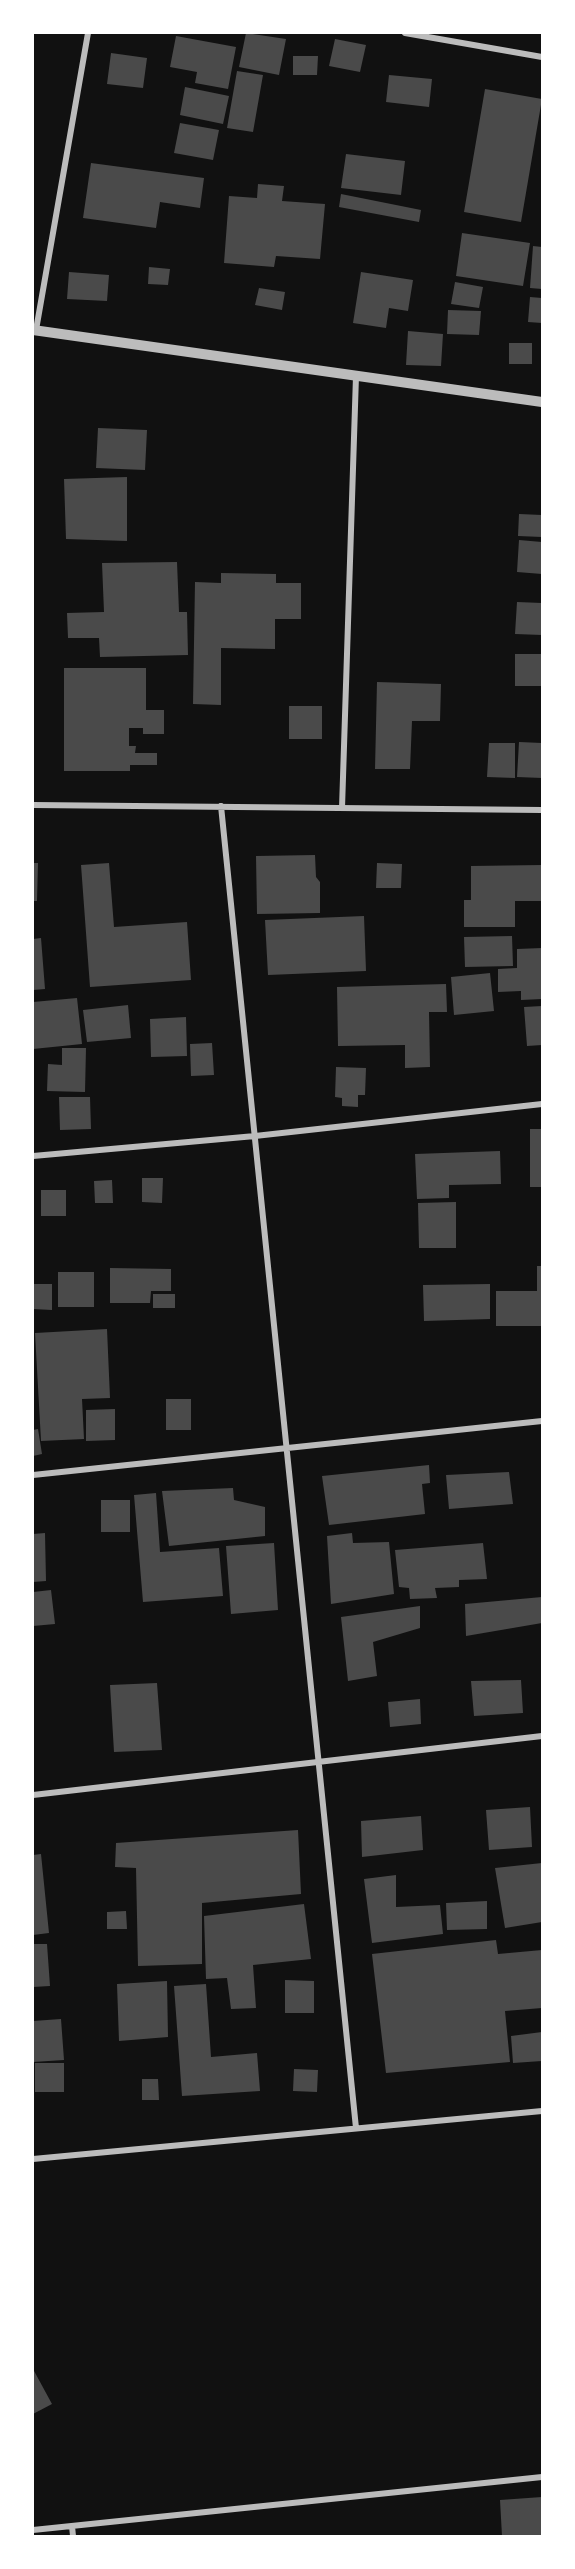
<!DOCTYPE html>
<html>
<head>
<meta charset="utf-8">
<style>
	body { margin:0 }
	#map { position:relative; width:575px; height:2569px; overflow:hidden; background:#111; font-family:"Nunito Sans",sans-serif }
	canvas { display:block }
	.frame { position:absolute; inset:0; border:34px solid #fff; pointer-events:none }
</style>
</head>
<body>
<div id="map">
<canvas width="575" height="2569"></canvas>
<div class="frame"></div>
</div>
<script>
const context = document.querySelector('canvas').getContext('2d');
context.lineJoin = 'round';
function paint(path, color) { context.fillStyle = color; context.fill(path, 'evenodd'); }
const shape = rows => new Path2D(rows.map(r => 'M' + r).join(''));
function trace(path, color, width, dash) { context.strokeStyle = color; context.lineWidth = width; context.lineCap = dash ? 'butt' : 'round'; context.setLineDash(dash || []); context.stroke(path); }
paint(shape([
	[246,33,286,39,279,75,239,67],
	[176,36,236,47,228,89,195,83,197,72,170,67],
	[335,39,366,45,360,72,329,66],
	[111,53,147,58,143,88,107,84],
	[293,56,318,56,317,75,293,75],
	[237,71,263,75,253,132,227,128],
	[389,75,432,79,429,107,386,102],
	[185,87,229,96,223,124,180,115],
	[485,89,542,99,521,222,464,212],
	[180,123,219,130,213,160,174,153],
	[346,154,405,161,401,195,341,188],
	[91,163,204,178,200,208,160,202,156,228,83,218],
	[258,184,284,186,282,201,325,204,320,259,276,256,274,267,224,263,229,196,257,198],
	[341,194,421,210,419,222,339,207],
	[462,233,530,243,523,286,456,276],
	[533,246,542,247,542,289,530,288],
	[149,267,170,269,168,285,148,284],
	[69,272,109,275,107,301,67,299],
	[361,272,413,280,408,311,389,308,386,328,353,323],
	[455,282,483,287,479,308,451,304],
	[259,288,285,292,282,310,255,305],
	[530,297,542,298,542,323,528,322],
	[448,310,481,311,479,335,447,334],
	[408,331,443,334,441,366,406,365],
	[509,343,532,343,532,364,509,364],
	[98,428,147,430,145,470,96,468],
	[127,477,127,541,66,539,64,479],
	[519,514,542,515,542,537,518,536],
	[519,540,542,542,542,574,517,572],
	[177,562,179,612,187,612,188,655,100,657,99,638,68,638,67,613,104,612,102,563],
	[221,573,276,574,276,583,301,583,301,619,275,619,275,649,221,648,221,705,193,704,195,582,221,583],
	[517,602,542,603,542,635,515,634],
	[515,654,542,654,542,686,515,686],
	[64,668,146,668,146,710,164,710,164,734,143,734,143,728,129,728,129,746,136,746,135,753,157,753,157,765,130,765,130,771,64,771],
	[377,682,441,684,440,721,412,721,410,769,375,769],
	[289,706,322,706,322,739,289,739],
	[519,742,542,743,542,778,517,777],
	[489,743,515,743,515,778,487,777],
	[315,855,316,877,320,882,320,913,257,914,256,856],
	[33,863,38,863,37,901,33,901],
	[109,863,114,927,187,922,191,980,90,987,81,865],
	[377,863,402,864,401,888,376,888],
	[542,865,542,901,515,901,515,927,464,927,464,900,471,900,471,866],
	[364,916,366,971,268,975,265,920],
	[512,936,513,966,465,967,464,937],
	[41,938,45,989,33,990,33,939],
	[542,948,542,999,521,1000,521,991,498,992,498,969,517,968,517,949],
	[490,973,494,1011,454,1015,451,977],
	[446,984,447,1012,429,1012,430,1067,405,1068,405,1045,338,1046,337,987],
	[77,998,82,1044,33,1049,33,1002],
	[128,1005,131,1038,87,1042,83,1010],
	[542,1006,542,1045,527,1046,524,1007],
	[186,1017,187,1056,151,1057,150,1019],
	[212,1043,214,1075,191,1076,190,1044],
	[62,1048,86,1048,85,1092,47,1091,48,1064,62,1065],
	[336,1067,366,1068,365,1095,358,1095,358,1107,342,1106,342,1098,335,1097],
	[59,1097,90,1097,91,1129,60,1130],
	[530,1129,542,1129,542,1187,530,1187],
	[500,1151,501,1184,449,1185,449,1198,417,1199,415,1154],
	[142,1178,163,1178,162,1203,142,1202],
	[112,1180,113,1203,95,1203,94,1181],
	[41,1190,66,1190,66,1216,41,1216],
	[456,1202,456,1248,419,1248,418,1203],
	[537,1266,542,1266,542,1326,496,1326,496,1291,537,1291],
	[110,1268,171,1269,171,1291,151,1291,150,1303,110,1303],
	[58,1272,94,1272,94,1307,58,1307],
	[33,1284,52,1284,52,1310,33,1309],
	[490,1284,490,1319,424,1321,423,1285],
	[153,1294,175,1294,175,1308,153,1308],
	[107,1329,110,1398,82,1399,84,1439,41,1441,35,1333],
	[166,1399,191,1399,191,1430,166,1430],
	[115,1409,115,1440,86,1441,86,1410],
	[38,1429,42,1454,33,1456,33,1430],
	[429,1465,430,1483,422,1484,425,1514,329,1525,322,1476],
	[509,1472,513,1504,449,1509,446,1475],
	[233,1488,234,1500,265,1507,265,1536,169,1546,162,1491],
	[156,1493,160,1552,219,1548,223,1596,143,1602,134,1495],
	[101,1500,130,1500,130,1532,101,1532],
	[45,1533,46,1581,33,1582,33,1534],
	[352,1533,353,1543,389,1542,394,1594,331,1604,327,1536],
	[274,1543,278,1610,231,1614,226,1546],
	[483,1543,487,1579,459,1580,459,1587,435,1588,437,1598,410,1599,409,1588,399,1587,395,1550],
	[51,1590,55,1624,33,1626,33,1592],
	[542,1597,542,1623,466,1636,465,1604],
	[420,1606,420,1628,373,1642,377,1676,348,1681,341,1617],
	[521,1680,523,1713,474,1716,471,1681],
	[157,1683,162,1750,114,1752,110,1685],
	[420,1699,421,1724,390,1727,388,1702],
	[530,1807,532,1847,489,1850,486,1810],
	[421,1816,423,1850,362,1857,361,1821],
	[298,1830,301,1894,202,1903,202,1964,138,1966,136,1868,115,1867,116,1843],
	[41,1854,49,1933,33,1935,33,1855],
	[542,1863,542,1922,505,1928,495,1868],
	[396,1875,396,1907,440,1905,443,1934,372,1943,364,1879],
	[487,1901,487,1929,447,1930,446,1903],
	[304,1904,311,1959,253,1965,256,2008,231,2009,227,1978,206,1979,204,1916],
	[126,1911,127,1929,107,1929,107,1912],
	[496,1940,498,1954,542,1950,542,2008,505,2011,510,2062,386,2073,372,1954],
	[33,1944,47,1944,50,1986,33,1987],
	[285,1980,314,1981,314,2013,285,2013],
	[167,1981,168,2037,119,2041,117,1984],
	[206,1984,211,2057,257,2053,260,2091,182,2096,174,1986],
	[61,2019,64,2060,33,2062,33,2021],
	[542,2032,542,2061,513,2063,511,2036],
	[35,2063,64,2063,64,2092,35,2092],
	[294,2069,318,2070,317,2092,293,2091],
	[142,2079,158,2079,159,2100,142,2100],
	[33,2369,52,2404,33,2414],
	[542,2497,542,2536,502,2536,500,2500]
]), '#4a4a4a');
trace(shape([
	[405,33,542,57],
	[36,330,88,33],
	[33,805,542,810],
	[221,806,356,2128],
	[342,808,356,376],
	[33,1156,255,1136,542,1104],
	[33,1475,542,1421],
	[33,1795,542,1736],
	[33,2159,542,2111],
	[72,2526,73,2536],
	[33,2530,542,2477]
]), '#bcbcbc', 6);
trace(shape([
	[33,330,542,402]
]), '#bcbcbc', 10);
</script>
</body>
</html>
